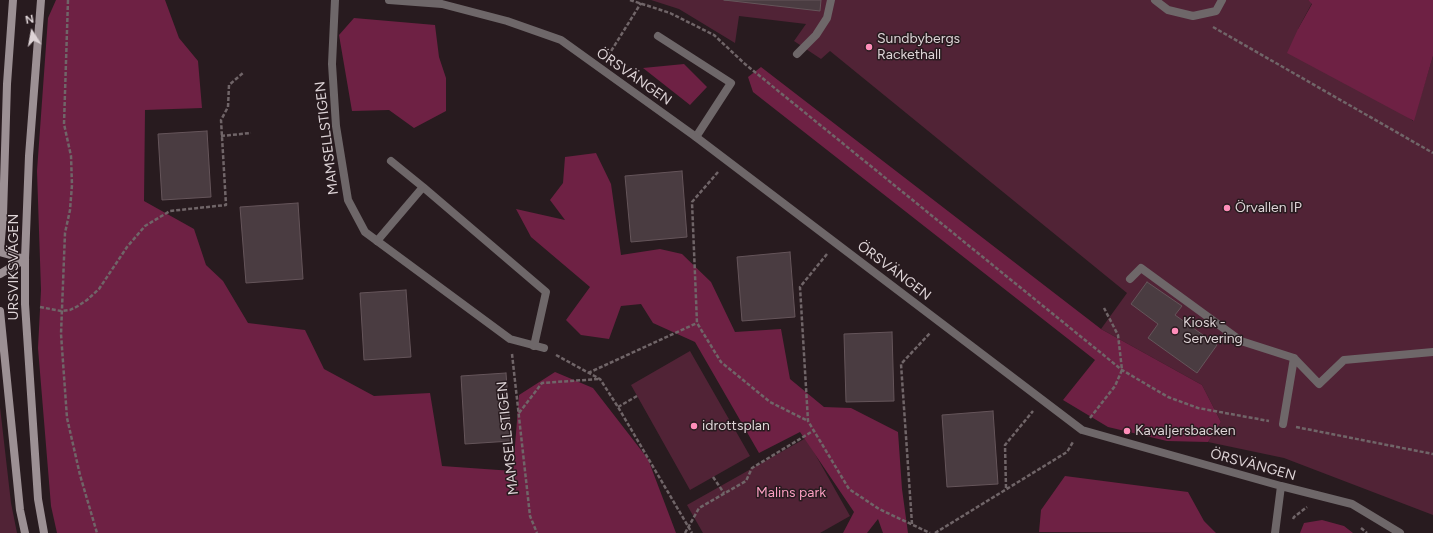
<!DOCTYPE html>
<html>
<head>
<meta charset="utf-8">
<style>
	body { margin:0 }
	#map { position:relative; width:1433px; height:533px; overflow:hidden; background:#281b1f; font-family:Figtree,sans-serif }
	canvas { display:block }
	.north { position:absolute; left:12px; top:12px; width:40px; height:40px; -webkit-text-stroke:3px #281b1f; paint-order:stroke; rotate:349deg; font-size:11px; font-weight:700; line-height:16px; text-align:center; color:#ded4d7 }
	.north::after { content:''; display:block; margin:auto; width:14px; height:18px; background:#ded4d7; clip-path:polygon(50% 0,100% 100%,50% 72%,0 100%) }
</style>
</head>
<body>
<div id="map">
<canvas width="1433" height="533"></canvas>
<div class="north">N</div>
</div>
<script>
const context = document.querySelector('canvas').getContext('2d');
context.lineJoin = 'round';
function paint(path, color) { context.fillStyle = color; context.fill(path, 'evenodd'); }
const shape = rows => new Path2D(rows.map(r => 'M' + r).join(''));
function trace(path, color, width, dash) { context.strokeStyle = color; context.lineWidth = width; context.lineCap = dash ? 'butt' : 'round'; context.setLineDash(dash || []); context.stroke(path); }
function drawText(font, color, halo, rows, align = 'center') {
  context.font = font + ' Figtree,sans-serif'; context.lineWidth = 3; context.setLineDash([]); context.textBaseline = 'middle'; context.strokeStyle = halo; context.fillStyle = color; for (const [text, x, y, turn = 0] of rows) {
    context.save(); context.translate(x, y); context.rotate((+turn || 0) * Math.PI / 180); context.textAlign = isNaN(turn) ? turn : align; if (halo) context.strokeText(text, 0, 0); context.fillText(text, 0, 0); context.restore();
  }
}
paint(shape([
	[651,0,1308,0,1312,3,1298,29,1413,121,1433,56,1433,515,1284,458,1208,442,1221,422,1202,385,1101,329,1127,293,830,51,821,59,794,41,806,24,739,16,735,43,679,9],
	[690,351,750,456,690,490,631,385],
	[0,407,11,503,17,533,0,533],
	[806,438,850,516,820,533,703,533,687,505]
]), '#512336');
paint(shape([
	[56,0,165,0,179,38,198,61,202,108,145,110,144,201,194,229,206,265,223,281,248,323,305,330,324,369,374,396,430,393,442,466,513,471,519,395,555,372,593,388,648,459,676,533,57,533,51,506,38,348,41,290,37,171,48,18],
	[1308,0,1433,0,1433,56,1414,121,1287,53,1298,29,1312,4],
	[354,18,435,25,439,57,446,78,446,111,414,128,389,110,352,111,339,35],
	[684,64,707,87,690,105,643,68],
	[761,67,1101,329,1202,385,1221,422,1208,442,1167,441,1108,427,1063,400,1095,360,753,92,748,77],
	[596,153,611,184,621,255,660,249,682,254,711,282,735,332,781,329,790,379,824,407,851,408,898,432,902,489,908,533,883,533,878,519,867,533,843,533,854,512,800,432,759,453,695,342,653,323,641,304,621,306,609,339,581,335,566,320,590,287,531,237,516,209,565,220,550,200,563,183,565,157],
	[1065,476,1188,492,1204,521,1216,533,1039,532,1041,510],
	[1322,520,1344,526,1353,533,1300,533,1304,523]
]), '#6e2144');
const building = shape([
	[724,0,821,0,820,11,724,0],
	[207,131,211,197,162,200,158,134,207,131],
	[682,171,687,237,631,242,625,176,682,171],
	[298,203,303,279,246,283,240,207,298,203],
	[790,252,795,317,742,321,737,257,790,252],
	[1147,282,1182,306,1175,315,1217,345,1197,373,1148,338,1158,324,1131,304,1147,282],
	[406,290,411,357,364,360,360,293,406,290],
	[892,332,894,401,846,402,844,334,892,332],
	[506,373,511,441,465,444,461,376,506,373],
	[993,411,998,484,947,487,942,415,993,411]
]);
paint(building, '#4a3c41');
trace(building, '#65555a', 1);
trace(shape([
	[68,0,64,124,71,156,72,185,70,210,65,233,61,334,67,418,80,475,97,533],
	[630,0,670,13,714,35,745,64,1122,370,1168,397,1198,408,1269,421],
	[1213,27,1433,153],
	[608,56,641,3],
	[221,136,251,133],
	[718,172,692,202,697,323,721,362,770,402,808,421],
	[827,254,800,287,808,421,849,489,879,509,930,533],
	[40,307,61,311,70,310,78,306,87,300,99,289,127,247,145,226,170,211,226,205,221,120,228,107,229,85,243,73],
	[512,354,530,516,537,533],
	[556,355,600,379,618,407,692,533],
	[588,373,697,323],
	[618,407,637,396],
	[519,413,542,383,599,379],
	[1090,418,1115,386,1122,370,1118,335,1104,308],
	[1296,427,1433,454],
	[713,477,724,493],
	[1006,488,1005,445,1033,411],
	[1293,519,1294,517,1307,507],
	[912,524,901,364,930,333],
	[1361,528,1367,533],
	[685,533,699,508,746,481,752,468,813,431],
	[935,533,1067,452,1073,442]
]), '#706568', 2.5, [4, 2]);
trace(shape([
	[1155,0,1168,10,1193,16,1216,11,1222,0],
	[658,36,731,83,696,137],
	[797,54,816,35,827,18,831,0],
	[391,161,423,187],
	[377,241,423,187,546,292,534,346],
	[1130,279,1141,268,1241,341,1294,358,1319,384,1344,360,1433,352],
	[1283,424,1294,358]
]), '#6e6769', 8);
trace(shape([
	[335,0,332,64,336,126,348,200,365,232,510,339,544,348],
	[389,0,442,4,507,21,561,40,696,137,1082,430,1281,486,1352,504,1400,533],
	[1275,533,1281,486]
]), '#6e6769', 8);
trace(shape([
	[41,0,29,156,25,259,25,304,38,499,44,533],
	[0,251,3,216,7,84,13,0],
	[0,252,25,259],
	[0,274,25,259],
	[0,311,20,510,25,533]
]), '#9c9094', 8);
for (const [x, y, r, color] of [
	[869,47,4,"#ff8eba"],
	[1227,208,4,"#ff8eba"],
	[1175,331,4,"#ff8eba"],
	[694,426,4,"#ff8eba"],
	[1127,431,4,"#ff8eba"]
]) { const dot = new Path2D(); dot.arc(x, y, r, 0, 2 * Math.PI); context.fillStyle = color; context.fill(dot); trace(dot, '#281b1f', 1.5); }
drawText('14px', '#ded4d7', '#281b1f', [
	["Sundbybergs",877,39],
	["Rackethall",877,55],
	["Örvallen IP",1235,208],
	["Kiosk -",1183,323],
	["Servering",1183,339],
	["idrottsplan",702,426],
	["Kavaljersbacken",1135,431]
], 'left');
drawText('14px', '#ded4d7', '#281b1f', [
	["ÖRSVÄNGEN",634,77,35],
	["MAMSELLSTIGEN",327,138,-97],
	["URSVIKSVÄGEN",14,267,-90],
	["ÖRSVÄNGEN",894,271,37],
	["MAMSELLSTIGEN",508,438,-96],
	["ÖRSVÄNGEN",1253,465,15]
]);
drawText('14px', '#f99ec0', '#281b1f', [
	["Malins park",791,493]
]);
</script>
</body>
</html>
